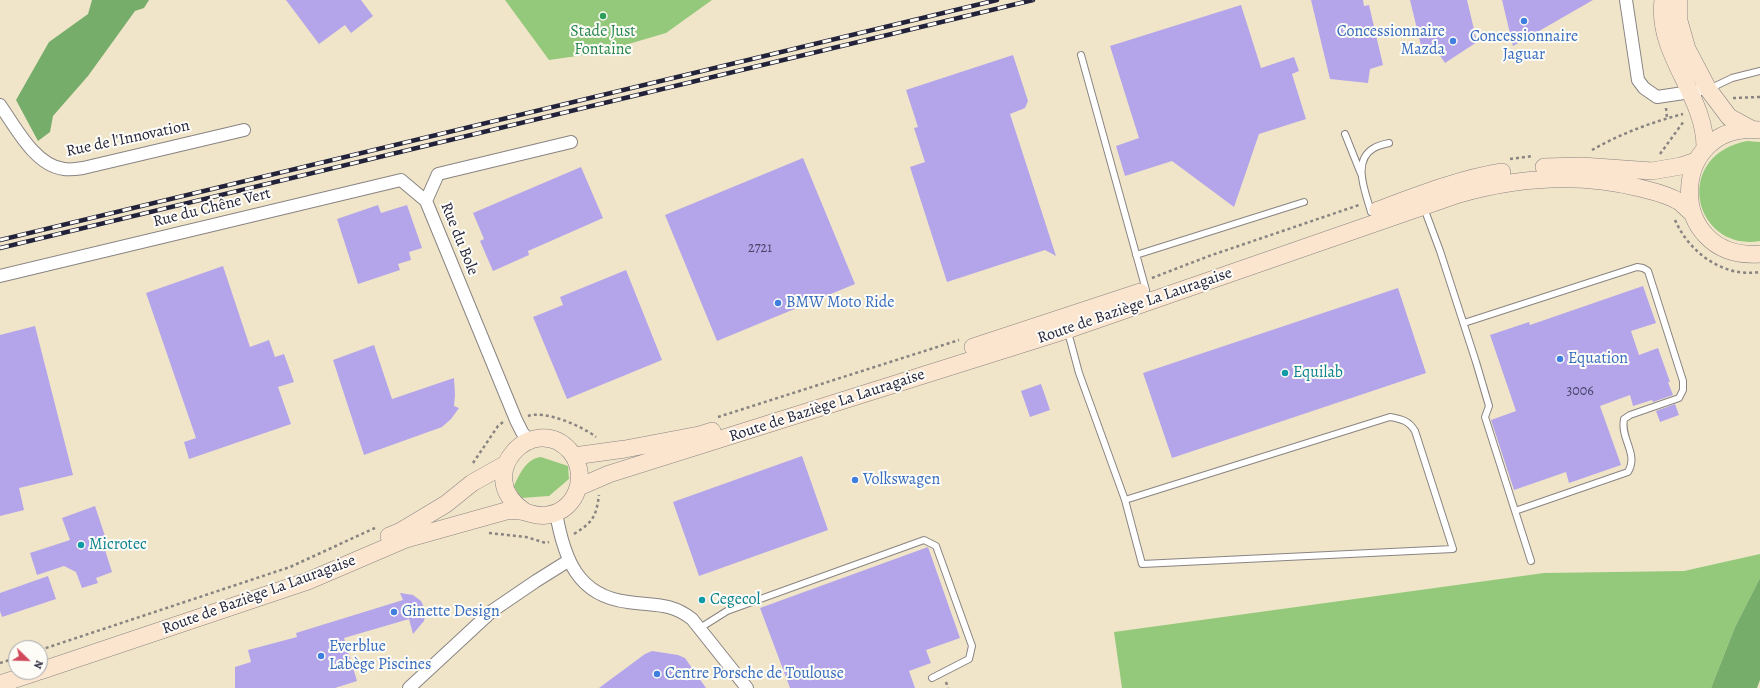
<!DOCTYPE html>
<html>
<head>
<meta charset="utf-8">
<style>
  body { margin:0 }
  #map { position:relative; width:1760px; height:688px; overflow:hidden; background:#f0e5c9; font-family:Alegreya,serif }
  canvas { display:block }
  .north { position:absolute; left:8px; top:640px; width:40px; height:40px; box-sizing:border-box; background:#fdfcf7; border:1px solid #a5a5ac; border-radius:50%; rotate:113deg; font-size:11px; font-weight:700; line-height:16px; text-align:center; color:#22223b }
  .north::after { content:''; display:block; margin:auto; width:14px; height:18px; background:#d1495b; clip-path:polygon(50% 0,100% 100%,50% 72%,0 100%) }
</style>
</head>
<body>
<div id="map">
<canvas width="1760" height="688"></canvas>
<div class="north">N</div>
</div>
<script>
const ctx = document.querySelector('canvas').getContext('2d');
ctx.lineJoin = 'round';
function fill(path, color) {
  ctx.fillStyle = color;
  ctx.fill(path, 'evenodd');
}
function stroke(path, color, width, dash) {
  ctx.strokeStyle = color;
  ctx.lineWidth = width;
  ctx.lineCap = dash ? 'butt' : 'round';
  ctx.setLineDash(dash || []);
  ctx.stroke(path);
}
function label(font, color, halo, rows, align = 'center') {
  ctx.font = font + ' Alegreya,serif';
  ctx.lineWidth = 4;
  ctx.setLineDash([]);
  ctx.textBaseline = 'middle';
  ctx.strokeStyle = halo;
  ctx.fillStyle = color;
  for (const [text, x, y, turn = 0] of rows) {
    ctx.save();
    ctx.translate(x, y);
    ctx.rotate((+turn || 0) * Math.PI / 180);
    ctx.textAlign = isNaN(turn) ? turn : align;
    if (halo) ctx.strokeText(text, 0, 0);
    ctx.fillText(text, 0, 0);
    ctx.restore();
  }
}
fill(new Path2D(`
  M505,0H712L666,33L598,53L549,60Z
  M1747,141L1760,142V241C1694,252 1671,156 1747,141Z
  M541,457L568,466L569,479L549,496L521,498L514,486C520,473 526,459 541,457Z
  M1760,554V578L1735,627L1711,688H1122L1114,632L1544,573L1684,571Z`), '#94c97b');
fill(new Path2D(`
  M92,0H149L144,8L135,11L88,76L53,116L50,132L38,141L16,100L49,42L88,14Z
  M1760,578V680L1757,688H1711L1735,627Z`), '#77ad6b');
fill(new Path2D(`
  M286,0H361L373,16L351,33L345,25L319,44Z
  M1311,0H1363L1364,6L1369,5L1383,65L1370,69L1368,83L1330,79Z
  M1410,0H1467L1477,42L1445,63L1437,51L1423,54Z
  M1502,0H1593L1513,46Z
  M1241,5L1261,68L1294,57L1299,71L1292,74L1306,119L1259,134L1234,207L1172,161L1125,176L1116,146L1139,138L1110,46Z
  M1013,55L1028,101L1025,108L1010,114L1056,256L1045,250L947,282L910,167L925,162L914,128L918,127L906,90Z
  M803,158L855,284L717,341L665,215Z
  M581,167L603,218L528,251L529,255L493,271L480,241L484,239L473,213Z
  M378,205L381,213L407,205L422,248L409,252L411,260L398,264L400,270L358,284L337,219Z
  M223,266L250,347L269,340L275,357L284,354L294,382L278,387L291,424L189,459L184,442L196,438L146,293Z
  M626,270L662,360L567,399L533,317L563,305L560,297Z
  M1643,286L1656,323L1631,331L1639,355L1658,348L1670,382H1668L1673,395L1653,402L1652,400L1633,406L1630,395L1600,406L1621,465L1569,483L1566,472L1514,490L1491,420L1516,411L1490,335L1529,322L1530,325Z
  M1398,288L1426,373L1172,458L1143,373Z
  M35,326L73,475L19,488L24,510L0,516V335Z
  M374,345L392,399L454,378L455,395L454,406L459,408L451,419L442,427L364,455L333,360Z
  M1041,384L1050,410L1030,417L1021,391Z
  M1675,404L1679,415L1660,422L1656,411Z
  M802,456L828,530L699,576L673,502Z
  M95,506L109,548L105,550L112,572L96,578L98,583L82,588L76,572L64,566L37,575L30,553L70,540L62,518Z
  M928,547L960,638L926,650L931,663L909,671L915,688H790L760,608Z
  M48,576L56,599L2,617L0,611V593Z
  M400,593L413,595L421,601L426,611L424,621L413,634L409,619L344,638L357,681L335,688H235V667L251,662L248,650L297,637L296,633L403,600Z
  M652,651L678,655L685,658L706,688H599L645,654Z`), '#b4a5ea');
const lane = new Path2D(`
  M1081,55L1146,290
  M1709,89L1732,78L1760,71
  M1345,134L1361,174
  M1424,208L1440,251L1476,362L1489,406L1485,417L1531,561
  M1371,212C1366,193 1351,161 1374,148C1379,145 1385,144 1389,143
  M1136,255L1304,202
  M1464,323L1637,267L1643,268L1648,271L1683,381V390L1679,398L1630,415L1624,419C1620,439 1639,454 1628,472L1515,511
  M1068,332L1079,373L1125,500L1390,417C1402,419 1409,421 1415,431L1453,549L1142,564L1125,500
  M700,628L727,611L924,540L936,546L972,646L969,659L932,678`);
const street = new Path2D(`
  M1626,0L1638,80L1644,88L1657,97L1697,91
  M0,105C15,126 35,166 64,169C70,170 77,169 83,168L244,130
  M0,276L401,180L426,201
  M529,441L522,432L516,420L426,201L438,174L571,142
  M556,513C564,558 577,596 628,602C654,606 670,602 692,619L747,688
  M409,688L492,611L536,581L568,561`);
const secondary = new Path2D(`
  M1663,0C1656,55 1706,95 1705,149
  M1679,0V21L1687,49L1708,89L1729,117L1751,129
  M1760,130C1668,120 1664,261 1760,254
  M1544,167L1582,166L1652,171L1681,166L1696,161
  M1378,210C1419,195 1459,179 1502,172
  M973,347L1140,292
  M574,456L625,449L699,435L712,431
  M579,487L609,474L1067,330L1459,194C1519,177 1580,173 1640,188C1652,191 1667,194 1678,201C1683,204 1687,209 1692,213
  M389,536L401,531L446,504L472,483L506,464
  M40,671L308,581L406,539L506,511C512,511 519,510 525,512C533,514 539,517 548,515C578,510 589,473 570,451C534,410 471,475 524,511
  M0,684L37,672`);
stroke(lane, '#898482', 8);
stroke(street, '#898482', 14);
stroke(secondary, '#898482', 18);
stroke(new Path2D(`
  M1733,98L1760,97
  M1666,108L1667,118
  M1592,150C1620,134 1652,122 1683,114
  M1660,154L1684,121
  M1510,159L1533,156
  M1675,220C1689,252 1723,278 1760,272
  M1152,278L1209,256L1359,205
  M528,416C545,410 582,426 596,437
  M718,417L959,340
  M473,463L498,426L503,422
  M489,533L526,537L546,543L549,542
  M574,534C593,522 596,517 599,495
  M40,650L290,567L375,528
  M0,663L16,658
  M946,682L948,688`), '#898482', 2.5, [3, 3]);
stroke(lane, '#fff', 6);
stroke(street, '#fff', 12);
stroke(secondary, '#fce5cf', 17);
const rail = new Path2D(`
  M0,240L997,0
  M0,248L1033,0`);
stroke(rail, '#22223b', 4.5);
stroke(rail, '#fdfcf7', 3, [9]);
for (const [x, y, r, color] of [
  [603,16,4,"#2e9e5b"],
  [1524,21,4,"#3f7fe0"],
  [1453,41,4,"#3f7fe0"],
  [778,303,4,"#3f7fe0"],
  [1560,359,4,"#3f7fe0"],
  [1285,373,4,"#0f9aa8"],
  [855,480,4,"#3f7fe0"],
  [81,545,4,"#0f9aa8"],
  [702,600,4,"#0f9aa8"],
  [394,612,4,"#3f7fe0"],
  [321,656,4,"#3f7fe0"],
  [657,674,4,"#3f7fe0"]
]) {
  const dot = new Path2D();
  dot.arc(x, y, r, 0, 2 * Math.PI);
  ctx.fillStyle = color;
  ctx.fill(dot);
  stroke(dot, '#fdfcf7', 1.5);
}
label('14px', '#464367', null, [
  ["2721",760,249],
  ["3006",1580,392]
]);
label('16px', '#27864d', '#fdfcf7', [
  ["Stade Just",603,32],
  ["Fontaine",603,50]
]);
label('16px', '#366cbe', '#fdfcf7', [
  ["Concessionnaire",1445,32,"right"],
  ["Mazda",1445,50,"right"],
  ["Concessionnaire",1524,37,"center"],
  ["Jaguar",1524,55,"center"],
  ["BMW Moto Ride",786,303],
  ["Equation",1568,359],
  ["Volkswagen",863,480],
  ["Ginette Design",402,612],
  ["Everblue",329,647],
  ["Labège Piscines",329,665],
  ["Centre Porsche de Toulouse",665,674]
], 'left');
label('16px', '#22223b', '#fdfcf7', [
  ["Rue de l'Innovation",128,139,-12],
  ["Rue du Chêne Vert",212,208,-14],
  ["Rue du Bole",459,239,68],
  ["Route de Baziège La Lauragaise",1135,306,-19],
  ["Route de Baziège La Lauragaise",827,406,-18],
  ["Route de Baziège La Lauragaise",259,595,-20]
]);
label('16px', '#0d838f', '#fdfcf7', [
  ["Equilab",1293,373],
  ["Microtec",89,545],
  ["Cegecol",710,600]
], 'left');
</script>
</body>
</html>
